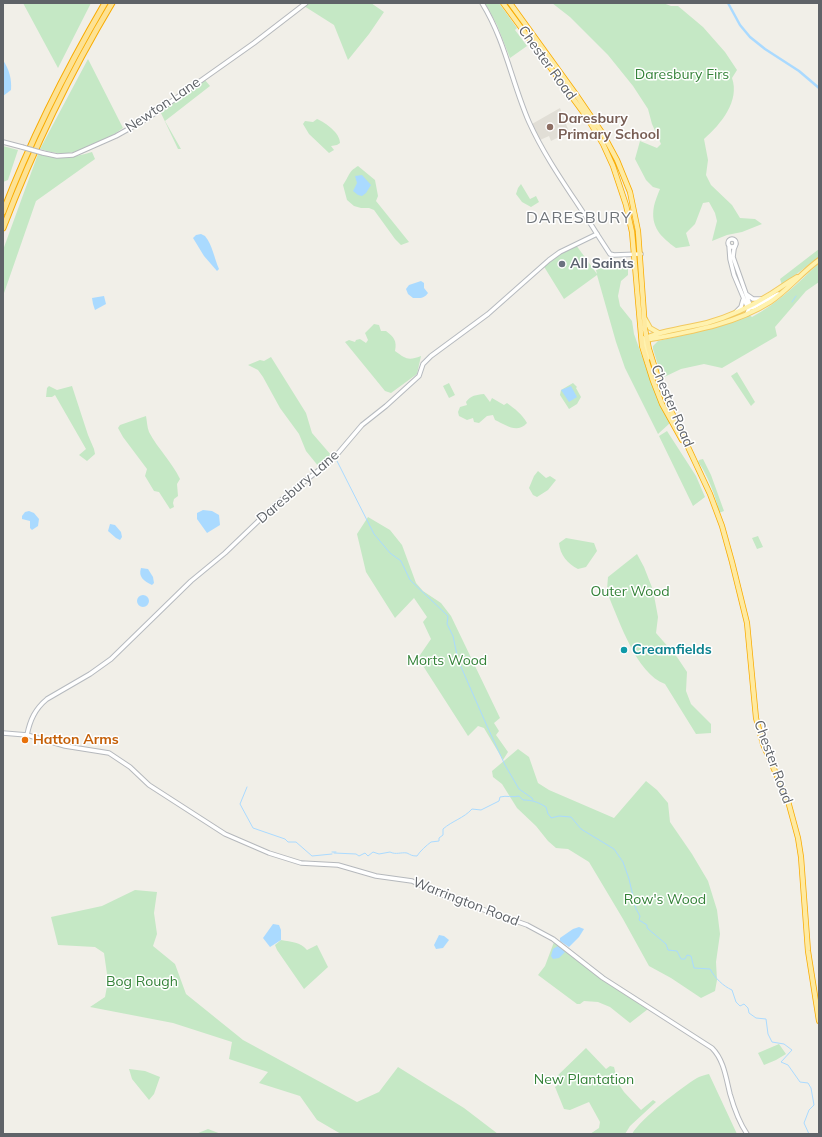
<!DOCTYPE html>
<html>
<head>
<meta charset="utf-8">
<style>
  body { margin:0 }
  #map { position:relative; width:822px; height:1137px; overflow:hidden; background:#f1efe8; font-family:Mulish,sans-serif }
  canvas { display:block }
  .frame { position:absolute; inset:0; border:4px solid #5f6368; pointer-events:none }
</style>
</head>
<body>
<div id="map">
<canvas width="822" height="1137"></canvas>
<div class="frame"></div>
</div>
<script>
const ctx = document.querySelector('canvas').getContext('2d');
ctx.lineJoin = 'round';
function fill(path, color) {
  ctx.fillStyle = color;
  ctx.fill(path, 'evenodd');
}
function stroke(path, color, width, dash) {
  ctx.strokeStyle = color;
  ctx.lineWidth = width;
  ctx.lineCap = dash ? 'butt' : 'round';
  ctx.setLineDash(dash || []);
  ctx.stroke(path);
}
function label(font, color, halo, rows, align = 'center') {
  ctx.font = font + ' Mulish,sans-serif';
  ctx.lineWidth = 3;
  ctx.setLineDash([]);
  ctx.textBaseline = 'middle';
  ctx.strokeStyle = halo;
  ctx.fillStyle = color;
  for (const [text, x, y, turn = 0] of rows) {
    ctx.save();
    ctx.translate(x, y);
    ctx.rotate((+turn || 0) * Math.PI / 180);
    ctx.textAlign = isNaN(turn) ? turn : align;
    if (halo) ctx.strokeText(text, 0, 0);
    ctx.fillText(text, 0, 0);
    ctx.restore();
  }
}
fill(new Path2D(`
  M560,108L569,132L551,141L549,136L540,140L532,124Z`), '#e1ded6');
fill(new Path2D(`
  M23,3H91L58,68Z
  M308,3H371L384,12L369,34L348,60L334,25L304,6Z
  M485,3H499L517,28L515,30L527,46L510,58L497,25Z
  M552,3H663L671,6H678L703,27L725,52L737,70L732,78C740,101 721,124 704,139L708,160L706,175L711,185L732,205L740,218L755,219L762,224L742,232L727,235L712,241L717,221L715,213L709,202L703,203L695,224L686,233L690,246L676,248C661,237 650,227 654,206C655,201 658,194 660,189L653,187L646,180L635,159L640,141L657,148L661,144L652,124L648,109L633,86L608,55L570,17Z
  M88,59L123,128L110,137L94,144H92C72,155 63,156 40,149Z
  M205,80L210,86L165,121L181,149H178L160,111Z
  M317,119C326,123 340,133 340,143L337,145L331,146L334,150L329,153L309,134L303,124L305,121L313,122Z
  M3,146L18,150L8,180L3,182Z
  M92,152L95,159L36,201L3,296V250L38,154C59,158 72,158 92,152Z
  M358,166L375,180L378,196L376,201L409,242L401,245L395,239L374,210L369,208H361L354,206L347,200L343,185C350,175 348,172 358,166Z
  M521,184L530,199L536,196L539,202L531,207L522,202L516,194L518,188Z
  M576,245L597,274L596,270L603,267L609,260H614L619,264H625L628,267V275L621,281L618,296L620,306L632,321L634,334L655,392L670,423L658,434L625,368L616,342L597,275L564,299L543,265Z
  M819,249V257L782,285L780,279Z
  M819,263V282L806,291L775,327L777,336L722,368L704,364L681,369L662,378L653,349V346L658,341L706,330L749,315L752,317C778,303 798,283 819,263Z
  M374,324L379,325L381,331H386C394,337 397,341 395,351C406,359 408,361 421,356L417,374L391,393L385,391L345,342L349,340L355,342L356,340L360,339L366,343L368,340L365,333Z
  M271,357L306,413L312,433L331,455L319,467L306,451L299,434L280,408L263,377L258,370L248,365L260,360L264,361Z
  M737,372L755,402L751,406L731,376Z
  M449,383L455,395L449,398L443,386Z
  M573,383L577,387L576,388L581,397L577,404L569,409L560,395L561,390Z
  M49,386L57,390L72,386L88,435L94,449L95,454L87,461L79,455L86,449L55,395L52,397H46L47,388Z
  M484,394L490,402L492,398L504,405L507,403C515,409 522,414 527,423C517,434 506,425 495,420L493,415L487,416L479,423L474,422L473,418L467,420L459,416L458,412L460,407L467,405L466,402C471,395 476,395 484,394Z
  M146,416C147,421 147,427 149,432C158,449 172,462 180,479L177,484L178,496L174,499L173,503L174,507L170,509L159,492L154,491L145,476L147,469L123,437L118,428L120,425Z
  M667,431L696,476L705,497L693,506L659,436Z
  M703,459L711,475L724,511L719,513C717,499 707,473 698,462L699,460Z
  M538,471L546,478L550,476L556,480L548,490L537,497L533,495L529,488L534,476Z
  M368,517L390,530L402,545L416,583L423,591L441,603L451,616L500,718L494,723L499,731L496,735L508,752L503,760L484,728L478,726L468,736L418,658L431,639L423,622L427,617L414,598L395,618L366,572L357,534Z
  M758,536L763,547L757,549L752,538Z
  M566,538L594,543L597,551L586,567L578,569C568,564 560,555 559,543Z
  M637,554L644,567L653,590L658,617L656,633L677,657L687,672L686,691L691,704L711,724V733L696,734L665,684C636,673 620,622 608,595L607,589L608,577Z
  M518,749L529,757L538,783L549,790L614,818L646,781L657,790L668,803L670,822L692,854L708,881L717,910L720,934L716,962L717,980L715,991L701,998L671,978L649,966L623,919L589,862L568,849L556,848L548,841L536,826L517,808L502,784L493,777L492,771Z
  M135,890L157,892L154,913L157,934L153,946L175,964L186,994L243,1040L357,1102L379,1092L398,1067L464,1108L498,1134H341L317,1120L300,1096L259,1083L268,1072L229,1059L232,1042L173,1023L90,1007L105,997L108,981L104,953L95,947L58,945L51,917L102,906Z
  M281,940C292,942 300,942 307,950L317,945L328,967L304,989L277,950L275,945Z
  M554,942L600,978L648,1009L630,1023L610,1007L598,1002L584,1001L580,1004H577L538,975L545,966Z
  M779,1044L786,1054L776,1060L764,1065L758,1053Z
  M586,1048L606,1069L610,1066L614,1067L618,1083L624,1092L641,1110L653,1100L656,1102L630,1126L625,1134H590L599,1128L600,1122L589,1102L570,1110L564,1109L555,1087L559,1084L554,1079Z
  M129,1069L145,1071L160,1077L154,1094L149,1100L132,1079Z
  M709,1074L737,1134H632C641,1118 681,1088 697,1078C700,1076 705,1075 709,1074Z
  M208,1129L221,1134H196Z`), '#c5e8c5');
fill(new Path2D(`
  M3,60C9,69 12,79 11,90L3,96Z
  M362,175L371,185L366,193L362,196L358,195L353,191L357,183L355,176Z
  M201,234L205,236C213,246 214,258 219,269L217,271L204,256L193,238L196,235Z
  M421,281L424,283V288L428,293C424,299 419,298 413,298L408,294L406,289L409,285Z
  M104,296L106,304L95,310L93,304L92,298Z
  M571,386L577,397L569,402L561,390Z
  M203,510L212,511L219,515L220,525L207,533L197,519V513Z
  M29,511L34,513L39,519L38,526L32,530L30,528V521L22,519V516L25,512Z
  M110,524L115,525L121,532L122,537L120,540L116,538L108,531Z
  M141,568L148,569L153,577L154,583L152,585C144,581 138,577 141,568Z
  M137 601a6 6 0 1 1 12 0a6 6 0 1 1-12 0Z
  M273,924L279,925L281,930V940L270,947L263,938Z
  M579,927L584,929L579,937L569,947L560,941V938L573,929Z
  M439,935L444,936L449,940L443,948L436,949L434,945Z
  M558,946L565,952L559,958L553,959L551,956L553,949Z`), '#aadaff');
stroke(new Path2D(`
  M792,302L796,296
  M337,461L374,534L390,553L401,561L410,580L448,616L447,624L453,636L458,660L487,726L505,765L519,789L532,798L533,800
  M247,787L240,804L253,828L285,839L288,842H296L312,856L332,854
  M332,852H336
  M334,853L356,854L359,856L365,853L368,856L373,852L379,854L390,852C396,855 401,852 407,853C411,855 412,856 417,856C420,851 427,845 431,842L439,841V838L443,835V829C452,821 464,818 472,809L481,810L499,801L500,797C507,795 512,798 519,796L523,800C532,800 538,802 546,807L548,814L550,816L551,818L559,816L571,817L581,829L614,849L623,862L629,879L636,909L640,916L639,920L647,925V928L666,944L668,950L677,951L681,959H685L687,955L691,956L694,968L710,969C715,978 723,986 732,990L736,1002L740,1006L744,1004L748,1008L749,1013L756,1018L766,1019L768,1034L772,1042L784,1044L792,1050L781,1062L788,1065L800,1082L808,1083L811,1088L814,1105L809,1110L804,1123L809,1134`), '#aadaff', 1);
stroke(new Path2D(`
  M728,3L740,25L750,37L765,49L799,71L819,88`), '#aadaff', 2.5);
const tertiary = new Path2D(`
  M482,3C505,40 512,83 529,122C547,162 574,197 597,234
  M3,142L22,147
  M43,153L57,156L73,155L116,136L148,118L254,43L306,3
  M728 243a4 4 0 1 1 8 0a4 4 0 1 1-8 0Z
  M736,244L734,249L733,257L750,305L747,314
  M729,245L730,259L734,275L747,306L750,308L754,307L778,294
  M746,294L753,299H761
  M736,312L741,307L743,300
  M27,735L65,746L109,753L130,767L149,785L225,834L269,853L301,863L338,865L376,876L412,881L439,894L527,925L553,939L603,978L712,1048C724,1060 726,1078 730,1094C734,1108 739,1122 747,1134`);
const secondary = new Path2D(`
  M3,733L27,735C30,720 35,709 47,699L90,674L111,659L191,581L225,553L275,505L334,458L362,425L386,406L419,376L423,364L431,356L488,314L549,260L560,252L597,234L610,254L614,255L641,254`);
const primary = new Path2D(`
  M645,319L650,328L659,333
  M643,338L648,358
  M644,339L647,340C688,332 734,325 770,302C788,290 801,273 819,260
  M645,339C650,333 696,326 707,323C728,317 750,307 769,295C779,289 788,282 797,277`);
const trunk = new Path2D(`
  M503,3L588,119L603,144L613,166L626,205L632,232L642,346L653,381L662,404L682,440
  M510,3L575,93L603,134L617,160L630,192L638,231L645,329L649,349L658,378L666,400L710,494L722,526L732,562L747,623L756,718L763,744L788,801L798,838L801,857L808,951L819,1021`);
const motorway = new Path2D(`
  M3,212C31,139 66,70 105,3
  M3,228C33,150 69,75 112,3`);
stroke(tertiary, '#b5b8bc', 5.5);
stroke(secondary, '#b6babf', 5.5);
stroke(primary, '#f2c960', 6);
stroke(trunk, '#f9ab00', 6);
stroke(motorway, '#f9ab00', 7);
stroke(tertiary, '#fff', 3.5);
stroke(secondary, '#fff', 3.5);
stroke(primary, '#fff2af', 4);
stroke(trunk, '#feeaa1', 4.5);
stroke(motorway, '#fde293', 5);
const tertiaryBridge = new Path2D(`
  M22,147L43,153`);
stroke(tertiaryBridge, '#b5b8bc', 5.5, []);
stroke(tertiaryBridge, '#fff', 3.5);
for (const [x, y, r, color] of [
  [550,127,4,"#8d6e63"],
  [562,264,4,"#6b7280"],
  [624,650,4,"#0f9aa8"],
  [25,740,4,"#e8710a"]
]) {
  const dot = new Path2D();
  dot.arc(x, y, r, 0, 2 * Math.PI);
  ctx.fillStyle = color;
  ctx.fill(dot);
  stroke(dot, '#fff', 1.5);
}
label('14px', '#5f6368', '#fff', [
  ["Chester Road",547,63,54],
  ["Newton Lane",163,105,-34],
  ["Chester Road",672,406,67],
  ["Daresbury Lane",298,487,-41],
  ["Chester Road",773,762,70],
  ["Warrington Road",466,902,21]
]);
label('14px', '#348238', '#fff', [
  ["Daresbury Firs",682,75],
  ["Outer Wood",630,592],
  ["Morts Wood",447,661],
  ["Row's Wood",665,900],
  ["Bog Rough",142,982],
  ["New Plantation",584,1080]
]);
label('bold 14px', '#785e54', '#fff', [
  ["Daresbury",558,119],
  ["Primary School",558,135]
], 'left');
label('bold 14px', '#5b616d', '#fff', [
  ["All Saints",570,264]
], 'left');
label('bold 14px', '#0d838f', '#fff', [
  ["Creamfields",632,650]
], 'left');
label('bold 14px', '#c56008', '#fff', [
  ["Hatton Arms",33,740]
], 'left');
ctx.letterSpacing = '1px';
label('16px', '#70757a', '#fff', [
  ["DARESBURY",579,218]
]);
ctx.letterSpacing = '0px';
</script>
</body>
</html>
